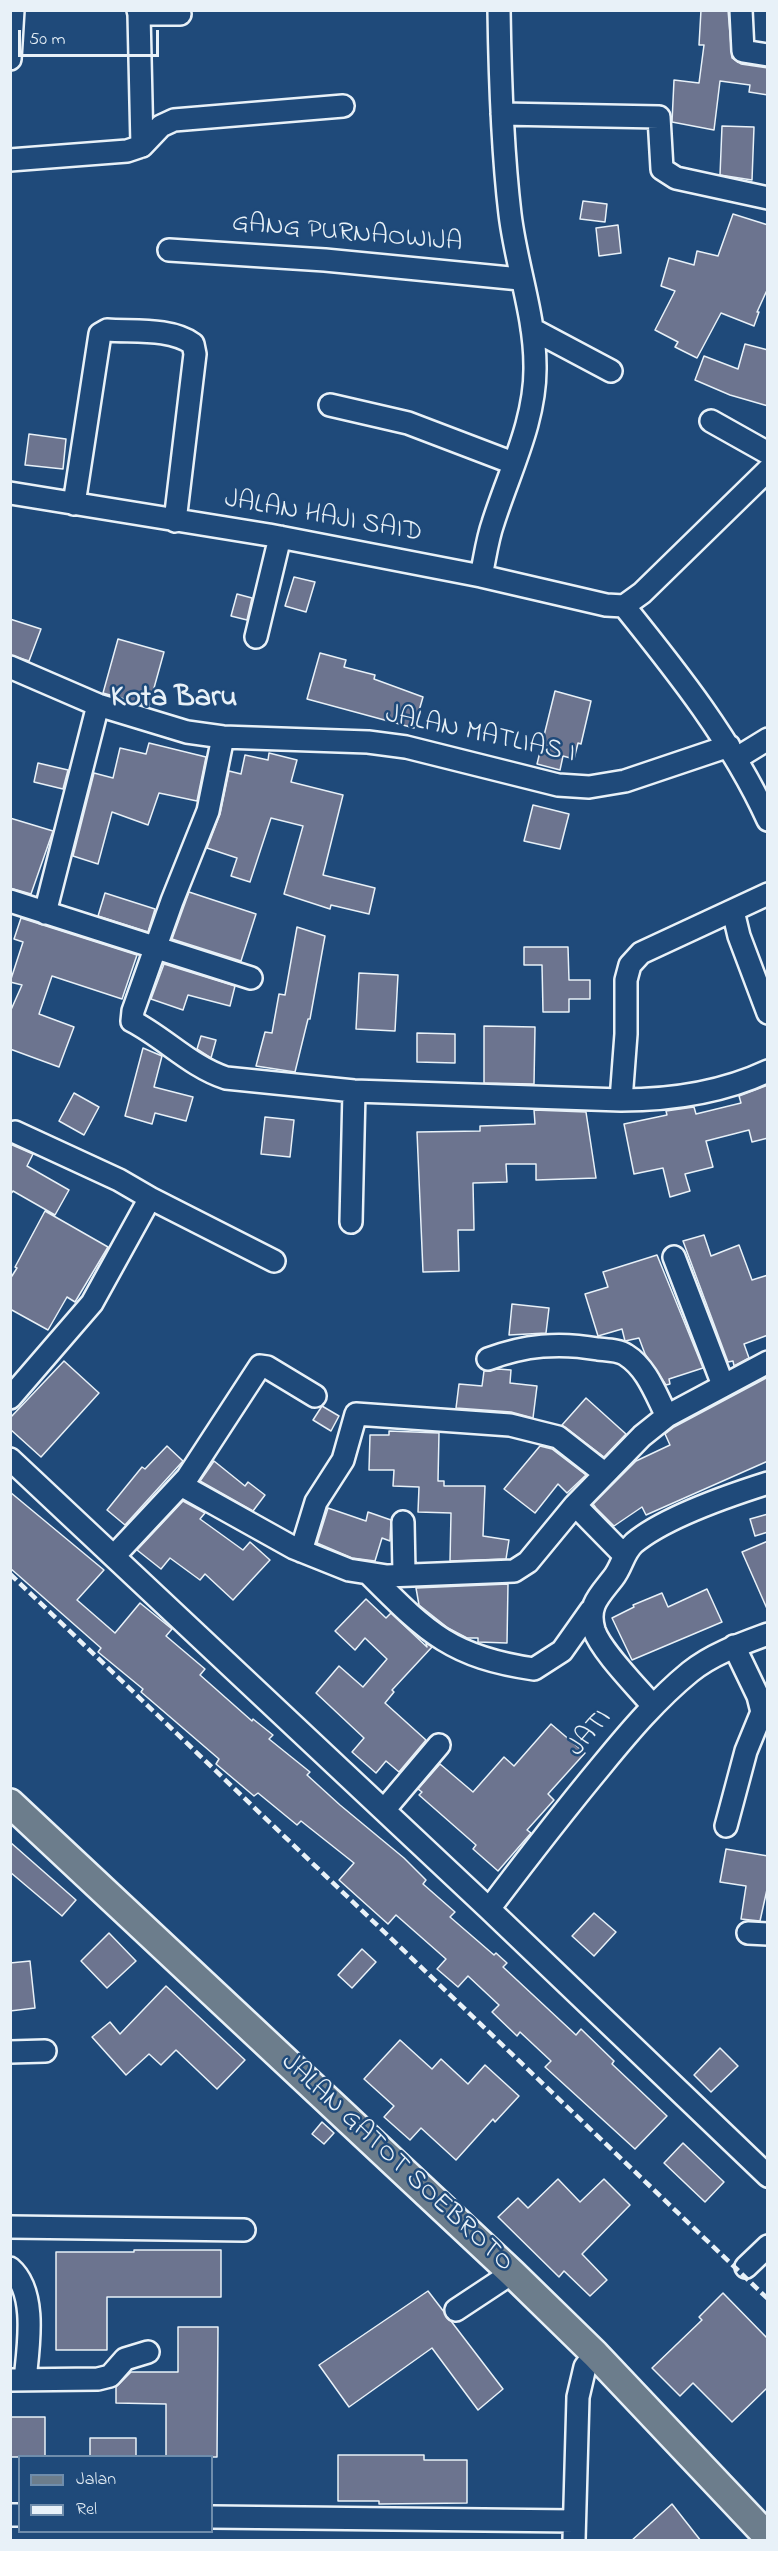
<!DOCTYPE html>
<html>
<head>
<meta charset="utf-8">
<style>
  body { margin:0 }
  #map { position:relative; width:778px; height:2551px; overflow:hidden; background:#1f4a7a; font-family:"Indie Flower",sans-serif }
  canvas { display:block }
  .frame { position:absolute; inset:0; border:12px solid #e8f1f8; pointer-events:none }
  .legend { position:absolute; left:18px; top:2455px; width:195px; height:78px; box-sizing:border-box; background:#1f4a7a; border:2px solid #6f8dac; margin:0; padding:8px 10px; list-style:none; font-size:18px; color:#e8f1f8 }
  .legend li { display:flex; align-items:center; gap:12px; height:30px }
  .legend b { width:30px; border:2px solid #6f8dac }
  .scale { position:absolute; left:18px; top:30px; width:141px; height:27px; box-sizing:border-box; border:3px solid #e8f1f8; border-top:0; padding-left:8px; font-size:18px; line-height:21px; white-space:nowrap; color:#e8f1f8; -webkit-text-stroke:4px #1f4a7a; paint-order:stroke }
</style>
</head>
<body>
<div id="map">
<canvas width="778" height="2551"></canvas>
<div class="frame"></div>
<ul class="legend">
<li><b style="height:8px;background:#6c7d8c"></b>Jalan</li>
<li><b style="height:8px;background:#e8f1f8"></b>Rel</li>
</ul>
<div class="scale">50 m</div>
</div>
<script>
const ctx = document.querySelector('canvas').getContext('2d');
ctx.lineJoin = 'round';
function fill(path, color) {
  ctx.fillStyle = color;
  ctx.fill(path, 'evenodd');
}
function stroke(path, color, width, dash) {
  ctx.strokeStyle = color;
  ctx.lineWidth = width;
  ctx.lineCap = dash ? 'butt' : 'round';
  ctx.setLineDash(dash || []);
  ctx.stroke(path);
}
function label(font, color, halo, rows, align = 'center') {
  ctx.font = font + ' "Indie Flower",sans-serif';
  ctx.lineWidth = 5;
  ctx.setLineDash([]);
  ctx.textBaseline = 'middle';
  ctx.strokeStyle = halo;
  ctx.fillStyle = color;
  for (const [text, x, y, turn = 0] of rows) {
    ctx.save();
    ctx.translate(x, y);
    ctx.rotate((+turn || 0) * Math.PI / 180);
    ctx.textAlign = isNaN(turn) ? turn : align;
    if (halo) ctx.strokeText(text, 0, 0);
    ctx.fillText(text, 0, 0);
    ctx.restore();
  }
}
const building = new Path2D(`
  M701,10H728L732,58L741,64L768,68V95L749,92L750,85L720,81L714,130L672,122L674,80L699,83L704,45H699Z
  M722,126L754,127L752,180L720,175Z
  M583,201L607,204L605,222L580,219Z
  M733,214L768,225V288L757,312H759L754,326L721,313L697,358L675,347L678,342L655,330L675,291L661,286L669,258L694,265L697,251L718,256Z
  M618,225L621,253L599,256L596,228Z
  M745,344L768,350V406L730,395L695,380L704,356L738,369Z
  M29,434L66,439L63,469L25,465Z
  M294,577L315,582L306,612L285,606Z
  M237,594L252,598L247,620L231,616Z
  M10,619L41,629L29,661L10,655Z
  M118,639L164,652L149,706L103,693Z
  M320,653L346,660L344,667L375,675L374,679L423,697L414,728L307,699Z
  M555,691L591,701L581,744L578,743L574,759L563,756L560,770L537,764Z
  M149,743L206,757L197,801L159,793L148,825L112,812L98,864L73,856L94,773L113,778L120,748L146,754Z
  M269,753L297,760L291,782L343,795L323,875L375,888L369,914L331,905L330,909L284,894L303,826L271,818L250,882L231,876L237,858L207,848L220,814L229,771L241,774L245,755L268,760Z
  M38,763L68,770L63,789L34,782Z
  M533,805L569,814L560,849L524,841Z
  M10,818L53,831L31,894L10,888Z
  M189,892L256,914L241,961L172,939Z
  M105,893L155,909L148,932L98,916Z
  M21,918L137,955L122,999L52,976L39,1014L74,1027L59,1067L10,1049V1012L22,985L10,982L23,942L14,939Z
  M297,927L325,936L310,1019H308L295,1072L256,1066L265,1032L272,1033L279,994L285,995Z
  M524,947H568L569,980H590V999H569V1012H543L542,965H524Z
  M164,964L235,986L230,1006L188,995L183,1010L151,999Z
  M359,973L398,975L395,1031L356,1029Z
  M484,1026L535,1027L534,1084L484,1083Z
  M417,1033L455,1034V1063L417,1062Z
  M201,1036L216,1040L211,1058L197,1049Z
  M143,1048L162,1056L154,1087L193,1097L186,1121L155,1113L152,1124L125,1116Z
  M768,1085V1138L752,1142L749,1130L706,1141L713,1167L685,1174L690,1191L670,1197L663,1168L634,1174L624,1124L667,1115L666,1111L694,1107L696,1114L741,1103L739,1096Z
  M74,1093L99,1107L84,1135L59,1121Z
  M534,1110L586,1112L596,1178L536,1180V1164H506L507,1182L473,1183L474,1230H458L459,1271L423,1272L417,1132L480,1131V1126L535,1124Z
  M265,1117L294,1120L290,1157L261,1154Z
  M10,1144L33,1154L27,1166L69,1190L55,1215L13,1191L10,1195Z
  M45,1211L108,1247L75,1302L67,1297L48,1330L10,1309V1279L17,1268L15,1267Z
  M704,1235L711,1256L739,1245L752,1280L768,1275V1335L744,1344L749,1358L734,1366L733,1361L728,1362L683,1241Z
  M657,1255L703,1368L669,1379L670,1384L666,1385L645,1354L639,1338L625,1341L622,1329L598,1336L585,1294L608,1287L603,1272Z
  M512,1304L549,1308L546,1333L509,1335Z
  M64,1361L99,1393L41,1457L10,1429V1418Z
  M498,1369L511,1370L510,1383L537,1386L533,1418L511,1412L456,1408L459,1384L482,1386L484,1371Z
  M768,1377V1461L646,1515L642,1507L614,1526L596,1508L593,1504L636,1461L670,1445L665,1434L674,1427Z
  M586,1398L626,1434L604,1457L562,1425Z
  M322,1406L339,1416L331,1431L313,1420Z
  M389,1431L439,1433L438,1481H444V1486H485L483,1536L509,1540L506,1559L450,1561L451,1513L418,1512L419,1487L393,1486L394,1470H369L370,1435H389Z
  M167,1446L183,1461L125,1525L107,1510L142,1467L145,1469Z
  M540,1446L552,1449L586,1475L567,1493L558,1484L535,1513L504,1489Z
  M214,1461L245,1486L248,1482L265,1495L253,1511L200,1481Z
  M10,1492L104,1570L77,1600L115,1633L140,1603L172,1629L166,1636L205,1669L200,1675L252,1721L253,1719L273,1735L269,1739L310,1772L307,1775L340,1805L404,1858L426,1880L423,1884L455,1912L450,1917L494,1955L496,1953L507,1963L503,1967L576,2035L581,2029L614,2061L612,2064L667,2116L635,2149L545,2067L551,2061L520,2032L517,2036L492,2012L499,2005L468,1976L458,1987L437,1969L446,1959L396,1915L388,1924L339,1880L354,1863L301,1821L297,1825L258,1793L254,1796L216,1764L219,1759L141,1692L143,1689L98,1652L101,1648L10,1568Z
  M183,1501L205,1513L200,1519L243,1550L250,1542L270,1560L233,1600L205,1574L200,1580L170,1558L161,1569L137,1550Z
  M328,1508L366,1521L368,1512L391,1520L390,1541L382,1538L375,1561L352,1558L317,1543Z
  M768,1514V1532L755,1536L750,1519Z
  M768,1541V1611L742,1552Z
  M508,1584L507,1643L478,1642V1638H467L448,1628L419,1605L416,1588Z
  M707,1589L722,1622L632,1660L612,1618L634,1607L633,1605L662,1593L668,1607Z
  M366,1599L386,1618L391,1613L427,1647L426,1643L432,1647L392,1690L394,1692L385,1703L426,1740L399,1772L386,1761L376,1773L352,1752L364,1738L316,1693L339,1666L363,1687L387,1659L365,1638L355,1650L335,1631Z
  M551,1724L585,1753L548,1794L554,1800L527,1830L531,1833L498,1871L473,1849L476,1845L419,1795L422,1792L418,1789L440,1764L473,1792L504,1757L514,1766Z
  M10,1842L76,1900L62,1916L10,1872Z
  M726,1849L768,1856V1885L760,1921L741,1919L746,1886L720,1882Z
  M594,1913L616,1932L594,1956L572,1936Z
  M109,1933L136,1961L107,1988L81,1961Z
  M362,1949L376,1962L352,1988L338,1975Z
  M30,1961L35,2008L10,2011V1963Z
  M166,1986L245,2060L217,2089L176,2050L161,2065L149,2054L126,2075L92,2037L110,2022L120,2034Z
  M400,2040L432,2069L441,2059L468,2084L485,2065L519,2096L495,2122L493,2119L456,2160L421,2128L410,2140L384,2117L394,2106L364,2079Z
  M720,2048L738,2066L711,2092L694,2075Z
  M322,2122L334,2133L324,2144L312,2134Z
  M683,2143L724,2182L705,2202L664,2163Z
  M558,2179L580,2202L604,2179L630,2205L582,2254L607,2280L590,2296L564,2271L559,2277L498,2217L518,2198L528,2208Z
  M134,2250H221V2297H107V2350H56V2252H134Z
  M428,2291L503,2389L478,2410L432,2348L349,2407L319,2365Z
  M723,2293L768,2339V2387L732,2422L693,2383L680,2396L652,2368L702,2320L699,2317Z
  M178,2327H218L217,2457H166V2404L116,2403V2387L131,2372H178Z
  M10,2417H45V2457H10Z
  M90,2438H136V2457H90Z
  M338,2455H424V2460H467V2503L379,2504V2501H338Z
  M672,2504L701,2541H631Z`);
fill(building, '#6c748f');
stroke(building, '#e8f1f8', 1.5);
const minor = new Path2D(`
  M138,10L139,14H180
  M741,10L743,51L768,55
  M139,14L142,146
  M10,59L13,10
  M502,114L659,117L662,169L676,178L768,198
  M10,160L127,151L142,146L161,126L174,120L343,106
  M169,250L325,260L520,279
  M532,329L611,371
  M330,405L408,423L513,463
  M711,421L768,453
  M10,493L269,535L481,576L606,605L624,606L642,593L768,470
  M74,504L100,334L107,330C134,332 171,328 193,344L195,354L175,521
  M481,576C485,558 487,540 493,523C509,472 536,421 535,366C535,315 516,265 510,214C502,147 500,78 499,10
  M624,606C678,673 732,741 768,820
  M256,637L280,537
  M10,667L98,705L187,732L223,737L368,742L406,747L558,785L589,787L625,781L729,746
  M223,737L208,811L172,901L133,1011L132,1021C165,1038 190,1066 226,1078L354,1091L621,1100C672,1100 721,1093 768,1071
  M737,758L768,739
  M10,901L251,978
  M733,911L739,936L768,1013
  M45,913L98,705
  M621,1100L626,1034V980L630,965L641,953L768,894
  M150,1198L274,1261
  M351,1222L354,1091
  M674,1257L723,1385
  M488,1359C525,1345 559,1342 598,1349C606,1350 619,1350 626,1355C647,1368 656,1395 667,1416
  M10,1398L92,1303L150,1198L119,1180L15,1132
  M10,1459L489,1909L768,2176
  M181,1485L294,1548L349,1570L387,1576L514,1571L528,1562L575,1505L642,1436L667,1416L768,1362
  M575,1505L624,1555
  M403,1522L404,1573
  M301,1551L316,1502L343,1460L356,1414L510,1425L558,1437L604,1473
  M114,1556L187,1478L260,1366L267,1367L315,1396
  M369,1574C426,1631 450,1657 534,1669L562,1651L591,1610
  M653,1706C638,1688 601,1651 594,1630C587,1606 599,1596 613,1578C622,1567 623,1553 634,1543C664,1518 730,1495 768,1483
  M384,1810L439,1745
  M726,1826L746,1751L762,1712L758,1696L734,1646
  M489,1909C526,1860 563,1812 602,1765C629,1732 657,1699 690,1672C712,1654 741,1644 768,1634
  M748,1933L768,1934
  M10,2052L45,2051
  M10,2227L244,2230
  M746,2267L768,2246
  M10,2268C38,2292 28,2348 25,2380
  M456,2310L512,2273
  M10,2380L98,2379L110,2376L125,2359L148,2352
  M10,2515H20
  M212,2517L574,2521
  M574,2540L578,2397L585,2367L595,2354`);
const major = new Path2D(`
  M10,1803L512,2273L595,2354L768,2537`);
stroke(minor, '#e8f1f8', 26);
stroke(major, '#e8f1f8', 32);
stroke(minor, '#1f4a7a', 21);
stroke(major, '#6c7d8c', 27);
stroke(new Path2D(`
  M10,1574L768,2299`), '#e8f1f8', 4.5, [9, 4.5]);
label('27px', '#e8f1f8', '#1f4a7a', [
  ["GANG PURNAOWIJA",347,235,5],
  ["JALAN HAJI SAID",323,518,10],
  ["JALAN MATLIAS I",480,736,12],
  ["JATI",591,1734,-50],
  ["JALAN GATOT SOEBROTO",396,2164,43]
]);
label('bold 30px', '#e8f1f8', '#1f4a7a', [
  ["Kota Baru",174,700]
]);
</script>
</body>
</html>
